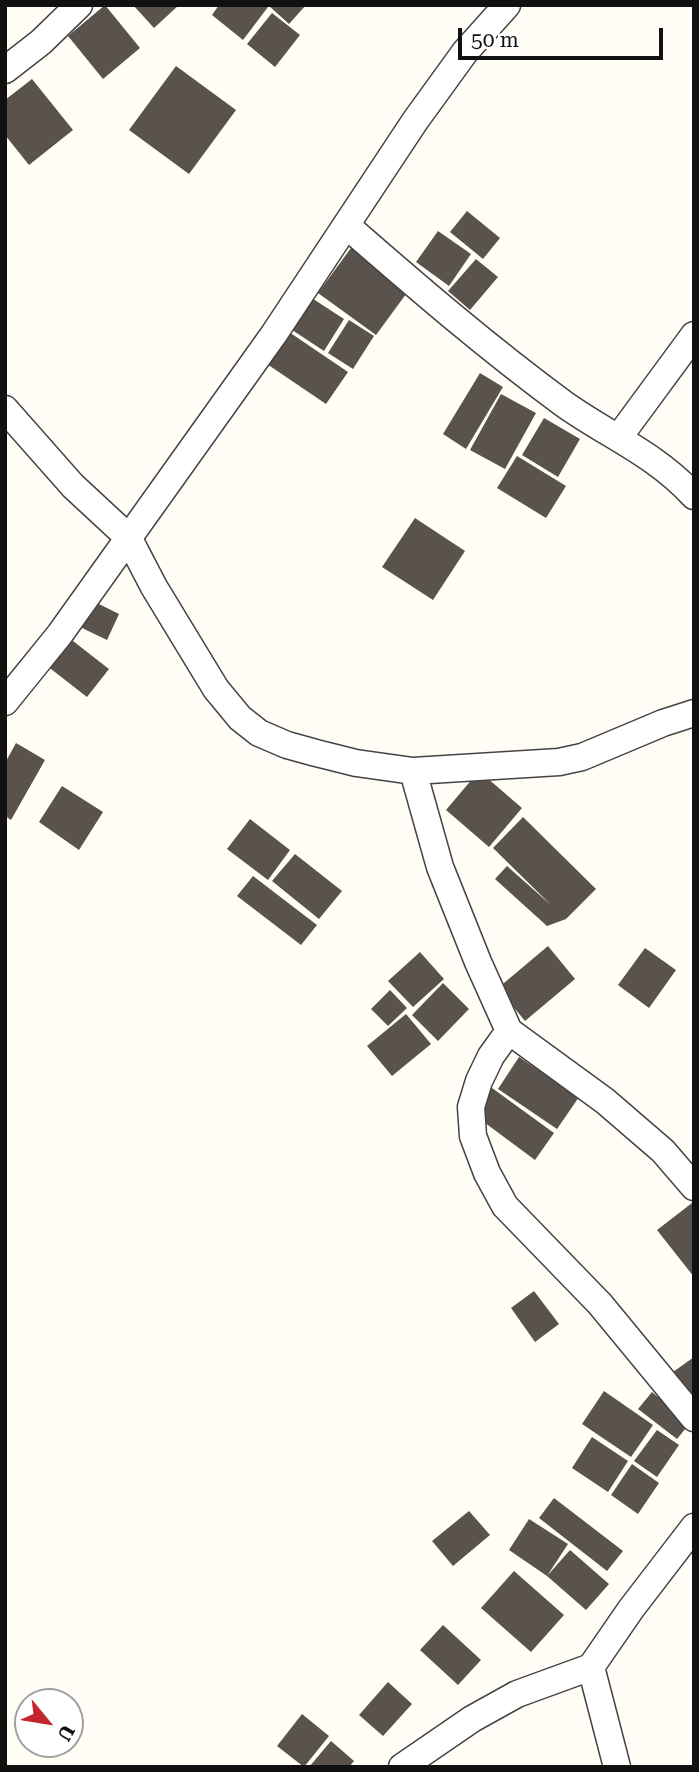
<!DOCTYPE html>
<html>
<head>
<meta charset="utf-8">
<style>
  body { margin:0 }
  #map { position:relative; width:699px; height:1772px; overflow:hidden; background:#fffdf5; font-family:"Roboto Serif",serif }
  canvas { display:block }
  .frame { position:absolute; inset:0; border:7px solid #111; pointer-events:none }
  .north { position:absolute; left:14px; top:1688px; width:70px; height:70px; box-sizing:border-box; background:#fff; border:2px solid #a0a0a0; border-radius:50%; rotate:120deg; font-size:19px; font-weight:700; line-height:28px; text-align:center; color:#111 }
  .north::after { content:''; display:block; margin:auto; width:24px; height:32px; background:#c4262e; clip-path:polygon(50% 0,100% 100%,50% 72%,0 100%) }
  .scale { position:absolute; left:458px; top:28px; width:205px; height:32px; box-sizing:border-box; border:4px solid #111; border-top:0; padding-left:9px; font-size:21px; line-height:24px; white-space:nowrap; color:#111; -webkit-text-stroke:5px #fff; paint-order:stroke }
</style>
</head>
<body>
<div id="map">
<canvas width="699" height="1772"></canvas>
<div class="frame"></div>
<div class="north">U</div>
<div class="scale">50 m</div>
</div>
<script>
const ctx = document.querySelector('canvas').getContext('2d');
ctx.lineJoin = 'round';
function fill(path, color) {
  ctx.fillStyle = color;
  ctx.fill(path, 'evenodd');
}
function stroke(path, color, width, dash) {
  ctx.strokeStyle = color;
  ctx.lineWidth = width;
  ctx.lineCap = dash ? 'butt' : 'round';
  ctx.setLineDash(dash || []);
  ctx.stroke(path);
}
fill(new Path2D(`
  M105,5L140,48L103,79L68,36Z
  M133,5H179L154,28Z
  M219,5H265L268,7L243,40L212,15Z
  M268,5H306L289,24Z
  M272,13L300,35L275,67L247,44Z
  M176,66L236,110L189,174L129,130Z
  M32,79L73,130L29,165L5,135V100Z
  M467,211L500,238L483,259L450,232Z
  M438,231L471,254L449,286L416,262Z
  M351,248L409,290L376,335L318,293Z
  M476,259L498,277L470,310L448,291Z
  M304,293L344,319L324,351L283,324Z
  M349,320L374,336L353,369L328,353Z
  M286,330L348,372L326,404L264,362Z
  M480,373L503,387L466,449L443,434Z
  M501,394L536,413L505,469L470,450Z
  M544,418L580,439L558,477L522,455Z
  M517,456L566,486L546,518L497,488Z
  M415,518L465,551L433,600L382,567Z
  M93,601L119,614L107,640L80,627Z
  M64,634L109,669L87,697L42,662Z
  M16,743L45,760L11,820L5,816V763Z
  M479,771L522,808L489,847L446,810Z
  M62,786L103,812L79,850L39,822Z
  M523,817L596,889L566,919L547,926L495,879L507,866L551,905L493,848Z
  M250,819L290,850L268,880L227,849Z
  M295,854L342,891L319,919L272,881Z
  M253,876L317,925L301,945L237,896Z
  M548,946L575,979L525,1021L498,988Z
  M645,948L676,970L649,1008L618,985Z
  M420,952L444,979L413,1007L388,981Z
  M443,983L469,1009L438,1041L412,1015Z
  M390,990L407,1008L388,1026L371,1009Z
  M406,1014L431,1044L392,1076L367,1046Z
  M519,1057L579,1097L557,1129L498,1089Z
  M492,1088L554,1133L535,1160L473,1114Z
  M692,1203L694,1205V1277L657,1230Z
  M534,1291L559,1324L535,1342L511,1308Z
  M694,1357V1402L673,1372Z
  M604,1391L653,1425L631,1457L582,1424Z
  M652,1392L690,1423L677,1439L638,1409Z
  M657,1430L679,1445L657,1477L634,1461Z
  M592,1437L628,1461L608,1492L572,1468Z
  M632,1464L659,1483L638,1514L611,1495Z
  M554,1498L623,1551L607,1571L539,1518Z
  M469,1511L490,1535L453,1566L432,1541Z
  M529,1519L568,1544L547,1576L570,1550L609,1584L586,1610L547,1576L509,1550Z
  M514,1571L564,1615L531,1652L481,1608Z
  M443,1625L481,1660L458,1685L420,1650Z
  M388,1682L412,1704L383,1736L359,1715Z
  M302,1714L329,1736L304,1767L277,1746Z
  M331,1741L354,1761L349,1767H309Z`), '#5a524d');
const street = new Path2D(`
  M5,70L41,42L79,5
  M346,225C417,287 488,348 564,404C609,436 654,453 694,496
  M5,409L73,486L128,537L154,587L216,689L240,718L259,733L287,745L316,753L356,763L413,771L559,762L582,757L663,723L694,713
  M619,437L694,335
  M5,702L60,634L274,334L415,121L465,52L507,5
  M413,771L440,867L478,962L509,1031L605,1101L663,1151L694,1187
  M509,1031L491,1056L479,1081L471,1107L473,1136L487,1173L505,1206L600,1304L694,1418
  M402,1767L472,1719L517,1694L591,1667
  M617,1767L591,1667L631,1609L694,1527`);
stroke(street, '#444', 29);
stroke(street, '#fff', 26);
</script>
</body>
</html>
